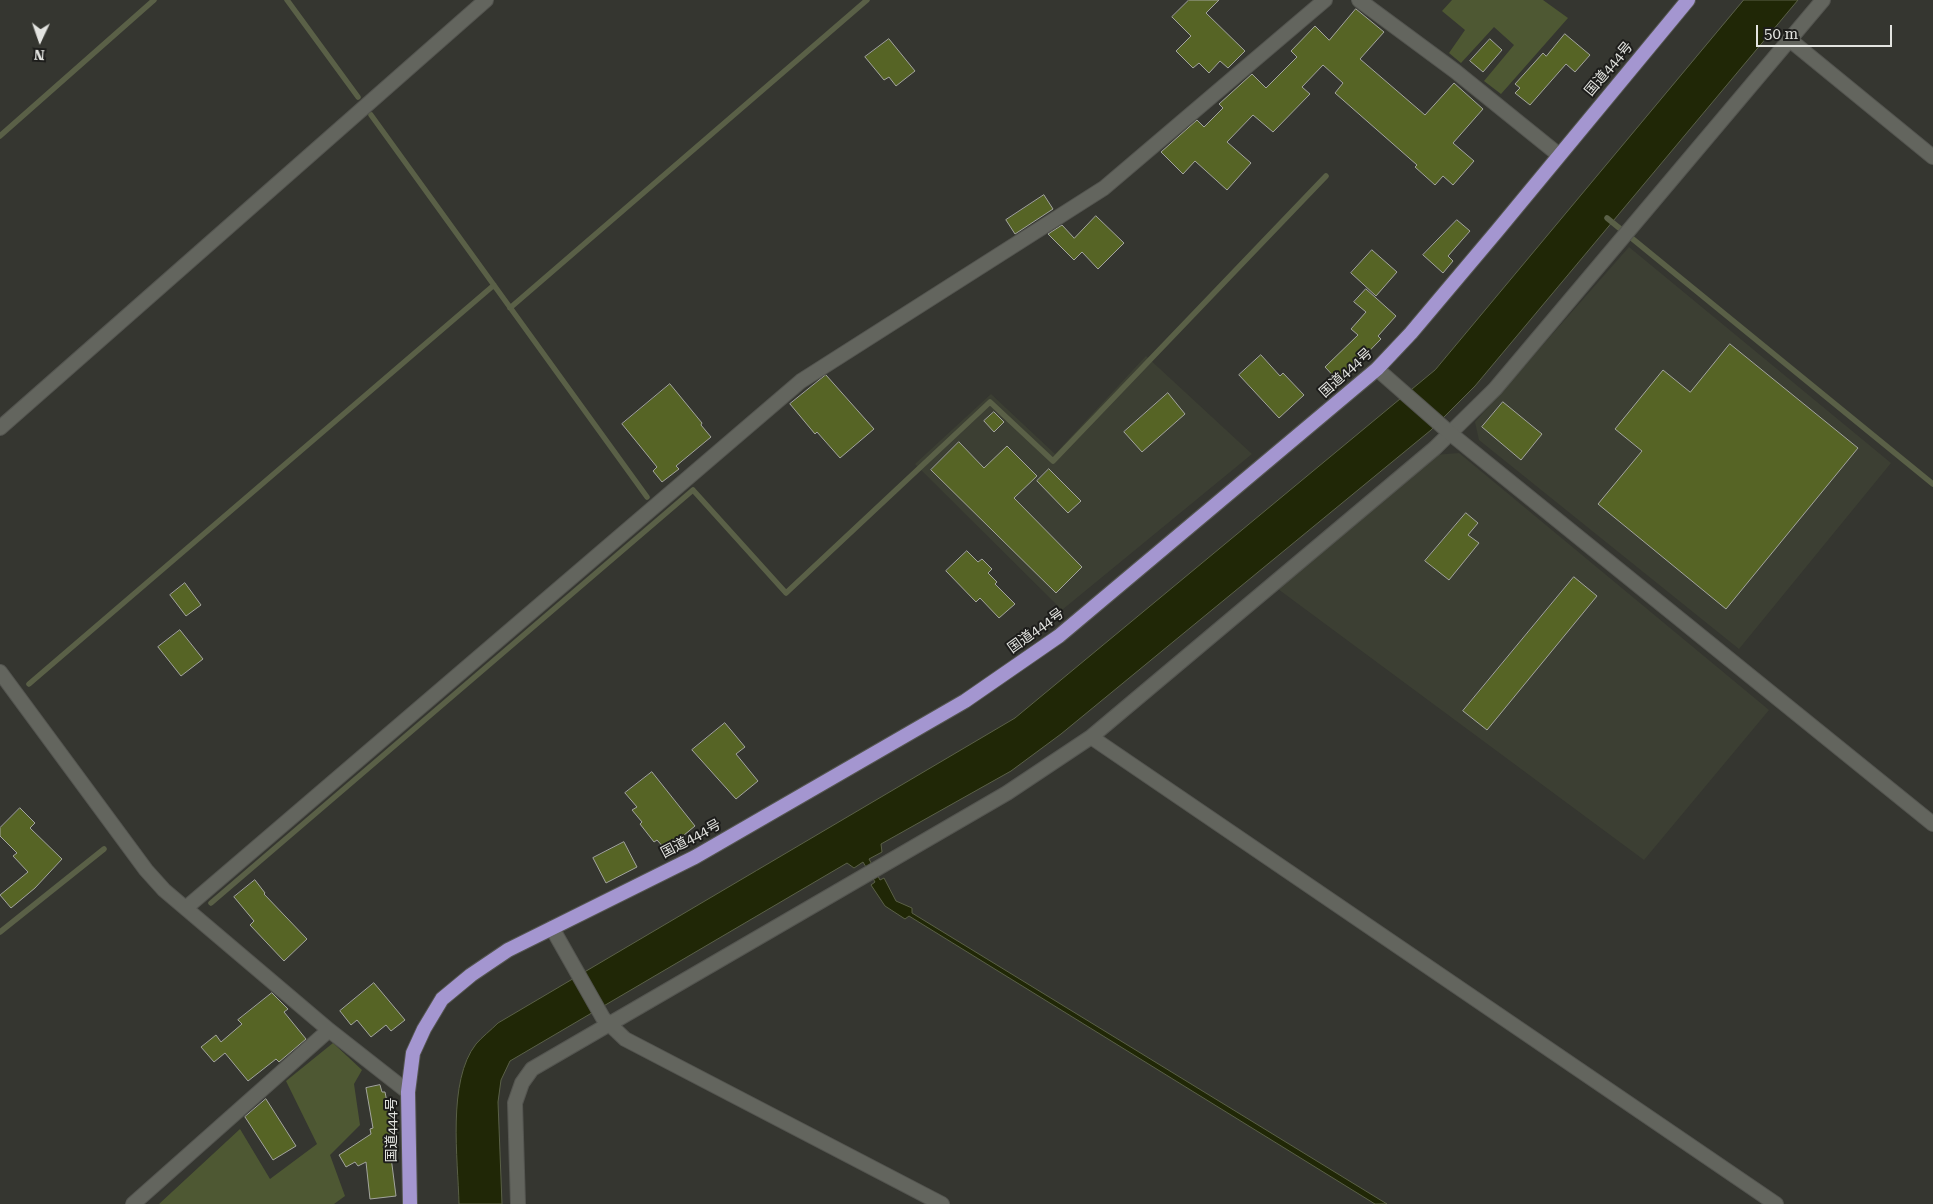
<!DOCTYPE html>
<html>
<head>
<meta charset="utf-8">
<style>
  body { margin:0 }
  #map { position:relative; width:1933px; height:1204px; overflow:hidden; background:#353630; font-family:"Roboto Serif",serif }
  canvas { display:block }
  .north { position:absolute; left:15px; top:15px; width:50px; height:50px; -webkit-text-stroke:4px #1d1d1b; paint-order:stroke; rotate:183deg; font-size:14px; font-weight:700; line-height:20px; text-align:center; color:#e3e4e0 }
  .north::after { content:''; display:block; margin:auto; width:18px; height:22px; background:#e3e4e0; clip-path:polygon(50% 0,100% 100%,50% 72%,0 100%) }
  .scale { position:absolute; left:1756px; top:25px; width:136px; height:22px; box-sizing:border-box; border:2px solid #e3e4e0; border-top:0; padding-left:6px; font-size:15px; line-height:18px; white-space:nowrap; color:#e3e4e0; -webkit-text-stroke:4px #1d1d1b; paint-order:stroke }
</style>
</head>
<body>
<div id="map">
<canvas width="1933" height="1204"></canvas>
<div class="north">N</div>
<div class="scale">50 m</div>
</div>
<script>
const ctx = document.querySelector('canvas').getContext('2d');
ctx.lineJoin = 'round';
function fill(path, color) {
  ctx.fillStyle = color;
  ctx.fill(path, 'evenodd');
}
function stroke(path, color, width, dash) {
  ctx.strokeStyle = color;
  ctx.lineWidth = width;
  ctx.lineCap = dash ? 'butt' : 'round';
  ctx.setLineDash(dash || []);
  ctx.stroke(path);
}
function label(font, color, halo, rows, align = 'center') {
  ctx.font = font + ' "Roboto Serif","Noto Sans JP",serif';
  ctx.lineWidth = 4;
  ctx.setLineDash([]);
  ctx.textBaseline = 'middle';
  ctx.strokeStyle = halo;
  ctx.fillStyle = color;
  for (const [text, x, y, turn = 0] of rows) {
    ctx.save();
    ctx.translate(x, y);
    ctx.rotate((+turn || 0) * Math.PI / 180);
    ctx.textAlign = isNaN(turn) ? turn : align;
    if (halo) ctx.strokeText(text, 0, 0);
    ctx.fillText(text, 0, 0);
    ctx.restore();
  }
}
fill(new Path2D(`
  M1629,247L1891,463L1739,649L1479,440L1475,422Z
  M1146,356L1252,454L1062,610L915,464L991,394L1055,454Z
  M1459,453L1769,710L1644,860L1278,589L1434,455Z`), '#3c3f33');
fill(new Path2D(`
  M1452,0H1543L1568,18L1501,94L1484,81L1514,45L1494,27L1461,63L1449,53L1465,30L1442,11Z
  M333,1043L362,1070L354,1084L360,1125L330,1155L345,1196L334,1204H159L240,1129L270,1179L317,1144L286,1081Z`), '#4e5833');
const water = new Path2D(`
  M1744,0H1798L1475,386L1431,430L1061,734L1011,771L881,844L882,852L869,859L880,880L884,878L896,901L912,908V913L1387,1204H1375L909,916L905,919L885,906L871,885L875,882L863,862L854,868L847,863L510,1061L501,1080L498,1102L502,1204H459C458,1159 447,1081 476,1044C482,1037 491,1030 498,1023L1015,718L1435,370Z`);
fill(water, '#202706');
stroke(water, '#5a6047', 1);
stroke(new Path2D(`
  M287,0L358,97
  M371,115L647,497
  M0,136L154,0
  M1607,218L1933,484
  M510,308L867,0
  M29,684L494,285
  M211,903L693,490L786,593L990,402L1053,461L1326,176
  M0,932L104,849`), '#5a6047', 5.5);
const building = new Path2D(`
  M1189,0H1219L1206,13L1245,51L1228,68L1220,61L1209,73L1199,63L1193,68L1176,51L1191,36L1172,17Z
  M1356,9L1384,32L1360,59L1425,115L1454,83L1483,109L1453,143L1474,161L1453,185L1443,176L1435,185L1415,167L1417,165L1335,93L1343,83L1323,65L1302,87L1310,94L1273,132L1253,115L1227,142L1251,163L1227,190L1195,161L1183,174L1161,152L1197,120L1204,127L1223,108L1219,104L1252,74L1266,88L1297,57L1291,51L1315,26L1329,40Z
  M1565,34L1590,55L1575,72L1566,64L1530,105L1515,93L1520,88L1515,84L1543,53L1546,56Z
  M889,39L915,71L896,86L889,77L884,80L865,57Z
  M1490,39L1502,50L1483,72L1470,61Z
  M1044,195L1053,209L1015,234L1006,220Z
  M1096,216L1124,243L1098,269L1082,252L1074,260L1048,234L1062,225L1074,238Z
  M1457,220L1470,231L1448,256L1453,261L1443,273L1423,255Z
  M1372,250L1397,272L1376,296L1351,273Z
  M1366,289L1396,316L1378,336L1381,339L1339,382L1325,367L1358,335L1351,329L1366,312L1354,302Z
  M1730,344L1858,448L1726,609L1598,504L1642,451L1615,429L1663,370L1690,392Z
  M1261,355L1280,376L1283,373L1304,395L1279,418L1239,375Z
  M826,375L874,429L840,458L817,432L815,434L790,404Z
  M670,384L702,423L701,425L711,437L676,466L679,469L662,482L653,471L657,467L622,424Z
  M1168,393L1185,414L1142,452L1124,432Z
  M1503,402L1542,434L1521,460L1482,427Z
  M994,412L1004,422L994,432L984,421Z
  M959,442L984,468L1007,446L1037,476L1014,498L1082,567L1056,593L931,470Z
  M1049,469L1081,501L1068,513L1037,481Z
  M1466,513L1478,523L1468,535L1479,543L1449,580L1425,561Z
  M967,551L978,562L982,559L992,569L988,573L997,582L995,584L1015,604L999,618L980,598L976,602L946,571Z
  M1574,577L1597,596L1487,730L1463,711Z
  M185,583L201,605L186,616L170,595Z
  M180,630L203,659L181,676L158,647Z
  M725,723L745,747L736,754L758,781L736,799L692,750Z
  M652,772L695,826L666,850L657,840L654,842L640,824L642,822L632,810L637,807L625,793Z
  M20,808L35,823L30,828L62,859L35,888L11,908L0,895L28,872L13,856L17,853L0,836V828Z
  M624,842L637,867L606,883L593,858Z
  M255,880L265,893L264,894L307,939L284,961L250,925L254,921L234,897Z
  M374,983L405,1020L391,1031L386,1025L371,1037L357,1020L351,1025L340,1011Z
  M272,993L288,1009L284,1012L306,1039L279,1062L276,1059L248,1081L225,1053L214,1062L201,1047L216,1035L221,1042L242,1024L238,1020Z
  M380,1085L382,1092H385L391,1122L393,1140L390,1141L392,1156L391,1157L396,1196L370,1199L366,1162L358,1166L355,1162L346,1167L339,1155L371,1134L370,1129L373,1128L366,1088Z
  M266,1099L296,1146L273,1160L245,1117Z`);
fill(building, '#566425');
stroke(building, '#a3a59e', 1);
const minor = new Path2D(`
  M1790,40L1933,157
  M0,428L486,0
  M0,672L146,870L164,890L329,1030L408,1092
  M1091,737L1435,448L1495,389L1823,0
  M187,907L801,381L1104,188L1325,0
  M552,928L603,1018L625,1039L942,1204
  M133,1204L329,1030
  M518,1204L515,1103L522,1083L532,1069L1007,793L1091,737L1776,1204`);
const tertiary = new Path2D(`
  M1359,0L1455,71L1559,155
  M1377,369L1451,434L1933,824`);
const trunk = new Path2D(`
  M410,1204L408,1092L413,1053L424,1029L442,999L471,975L508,950L695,857L965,701L1059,636L1377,369L1411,333L1497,231L1688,0`);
stroke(minor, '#545550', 16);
stroke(tertiary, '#545550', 16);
stroke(trunk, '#545550', 16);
stroke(minor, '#63655e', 14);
stroke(tertiary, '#63655e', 14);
stroke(trunk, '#a496d0', 14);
label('14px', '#e3e4e0', '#1d1d1b', [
  ["国道444号",1609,69,-50],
  ["国道444号",1346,373,-42],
  ["国道444号",1036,631,-36],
  ["国道444号",691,839,-28],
  ["国道444号",392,1130,-90]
]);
</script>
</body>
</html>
